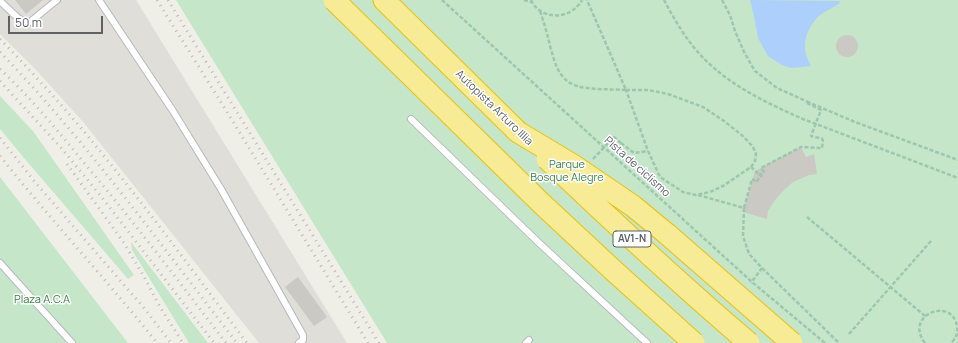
<!DOCTYPE html>
<html>
<head>
<meta charset="utf-8">
<style>
  body { margin:0 }
  #map { position:relative; width:958px; height:343px; overflow:hidden; background:#f0efe7; font-family:Manrope,sans-serif }
  canvas { display:block }
  .scale { position:absolute; left:8px; top:16px; width:95px; height:18px; box-sizing:border-box; border:2px solid #5e6166; border-top:0; padding-left:5px; font-size:12px; line-height:14px; white-space:nowrap; color:#5e6166; -webkit-text-stroke:3px #fff; paint-order:stroke }
</style>
</head>
<body>
<div id="map">
<canvas width="958" height="343"></canvas>
<div class="scale">50 m</div>
</div>
<script>
const ctx = document.querySelector('canvas').getContext('2d');
ctx.lineJoin = 'round';
function fill(path, color) {
  ctx.fillStyle = color;
  ctx.fill(path, 'evenodd');
}
function stroke(path, color, width, dash) {
  ctx.strokeStyle = color;
  ctx.lineWidth = width;
  ctx.lineCap = dash ? 'butt' : 'round';
  ctx.setLineDash(dash || []);
  ctx.stroke(path);
}
function label(font, color, halo, rows, align = 'center') {
  ctx.font = font + ' Manrope,sans-serif';
  ctx.lineWidth = 3;
  ctx.setLineDash([]);
  ctx.textBaseline = 'middle';
  ctx.strokeStyle = halo;
  ctx.fillStyle = color;
  for (const [text, x, y, turn = 0] of rows) {
    ctx.save();
    ctx.translate(x, y);
    ctx.rotate((+turn || 0) * Math.PI / 180);
    ctx.textAlign = isNaN(turn) ? turn : align;
    if (halo) ctx.strokeText(text, 0, 0);
    ctx.fillText(text, 0, 0);
    ctx.restore();
  }
}
fill(new Path2D(`
  M0,0H136L347,343H259L147,202L84,123L38,72L0,34Z`), '#dfded9');
fill(new Path2D(`
  M176,0H958V343H387Z
  M0,96L33,131L134,275L128,279L24,158L0,129Z
  M0,177L128,343H0Z
  M131,242L208,343H189L132,250Z`), '#c5e6c9');
fill(new Path2D(`
  M750,0L840,1L839,4C833,7 826,11 820,15C811,23 804,36 805,48C805,55 809,61 811,66L791,68L782,65L768,56L758,38L754,16Z`), '#accffb');
fill(new Path2D(`
  M15,0H43L26,14Z
  M836 46a11 11 0 1 1 22 0a11 11 0 1 1-22 0Z
  M801,147L806,157L814,154L817,174L809,175L793,182L785,189L775,200L768,211L767,219L743,212L755,171Z
  M298,277L327,317L314,326L285,287Z`), '#cbc9c4');
const lane = new Path2D(`
  M99,0L173,111L221,189L303,335V340L299,343
  M0,1L18,18L23,21L30,22L57,0
  M411,119L538,242L647,343
  M0,263L72,343
  M526,343L529,340`);
const highway = new Path2D(`
  M384,0L518,132`);
stroke(lane, '#b7b8bd', 8);
stroke(highway, '#eac10d', 23);
stroke(new Path2D(`
  M442,0L752,282L825,343
  M524,0L531,2
  M531,0C541,21 571,20 582,0
  M664,0C672,15 681,31 692,45C720,81 762,101 803,119L958,178
  M722,0L730,15L735,31L744,52L755,71L777,88L808,102
  M540,11C543,20 546,29 548,38C553,55 556,80 577,86C590,90 611,89 626,90L587,0
  M626,90H648L668,94L703,107L724,121L744,137L753,147L756,154L755,161L751,167L723,186L710,192L696,195L683,192L660,177L648,151Z
  M807,103L808,102L855,122L958,160
  M621,143L634,153L648,151
  M751,167L762,177
  M698,195L744,208L752,179L757,182L760,175L764,172L761,168L801,147L822,148L823,139
  M744,208L743,236L749,254L762,268L751,283
  M807,217L925,316
  M762,268L839,343
  M849,334L931,241
  M925,343C903,315 952,296 957,326C958,333 956,338 951,343`), '#9ec6af', 2.5, [4, 2]);
stroke(lane, '#fff', 6);
stroke(highway, '#f7eb96', 21);
stroke(new Path2D(`
  M157,0L232,120L368,343
  M168,0L379,343
  M0,39C33,73 65,108 95,145C148,209 197,277 247,343
  M0,52C87,142 160,244 237,343
  M0,69C31,98 58,131 85,164C134,222 180,283 226,343
  M0,81L63,150L104,200L214,343
  M0,138L35,182L144,308L171,343
  M0,156C51,220 106,279 157,343
  M67,164L124,243L143,275L160,307L183,343`), '#b7b8b8', 3, [1, 5]);
const highwayBridge = new Path2D(`
  M334,0L541,203L614,271L694,343
  M518,132L573,165L633,206L667,234L792,343
  M547,159C613,222 680,284 749,343`);
stroke(highwayBridge, '#eac10d', 23, []);
stroke(new Path2D(`
  M807,103L821,110L811,136L823,139
  M593,159L614,137L621,143`), '#9ec6af', 2.5, [4, 2]);
stroke(highwayBridge, '#f7eb96', 21);
for (const [x, y, w] of [
  [632,239,38]
]) {
  const box = new Path2D();
  box.roundRect(x - w / 2, y - 8, w, 16, 3);
  ctx.fillStyle = '#fff';
  ctx.fill(box);
  stroke(box, '#5e6166', 1);
}
label('bold 10px', '#5e6166', null, [
  ["AV1-N",632,239]
]);
label('11px', '#5e6166', '#fff', [
  ["Autopista Arturo Illia",494,108,44],
  ["Pista de ciclismo",637,167,42]
]);
label('11px', '#3a8246', '#fff', [
  ["Parque",567,165],
  ["Bosque Alegre",567,178],
  ["Plaza A.C.A",42,300]
]);
</script>
</body>
</html>
